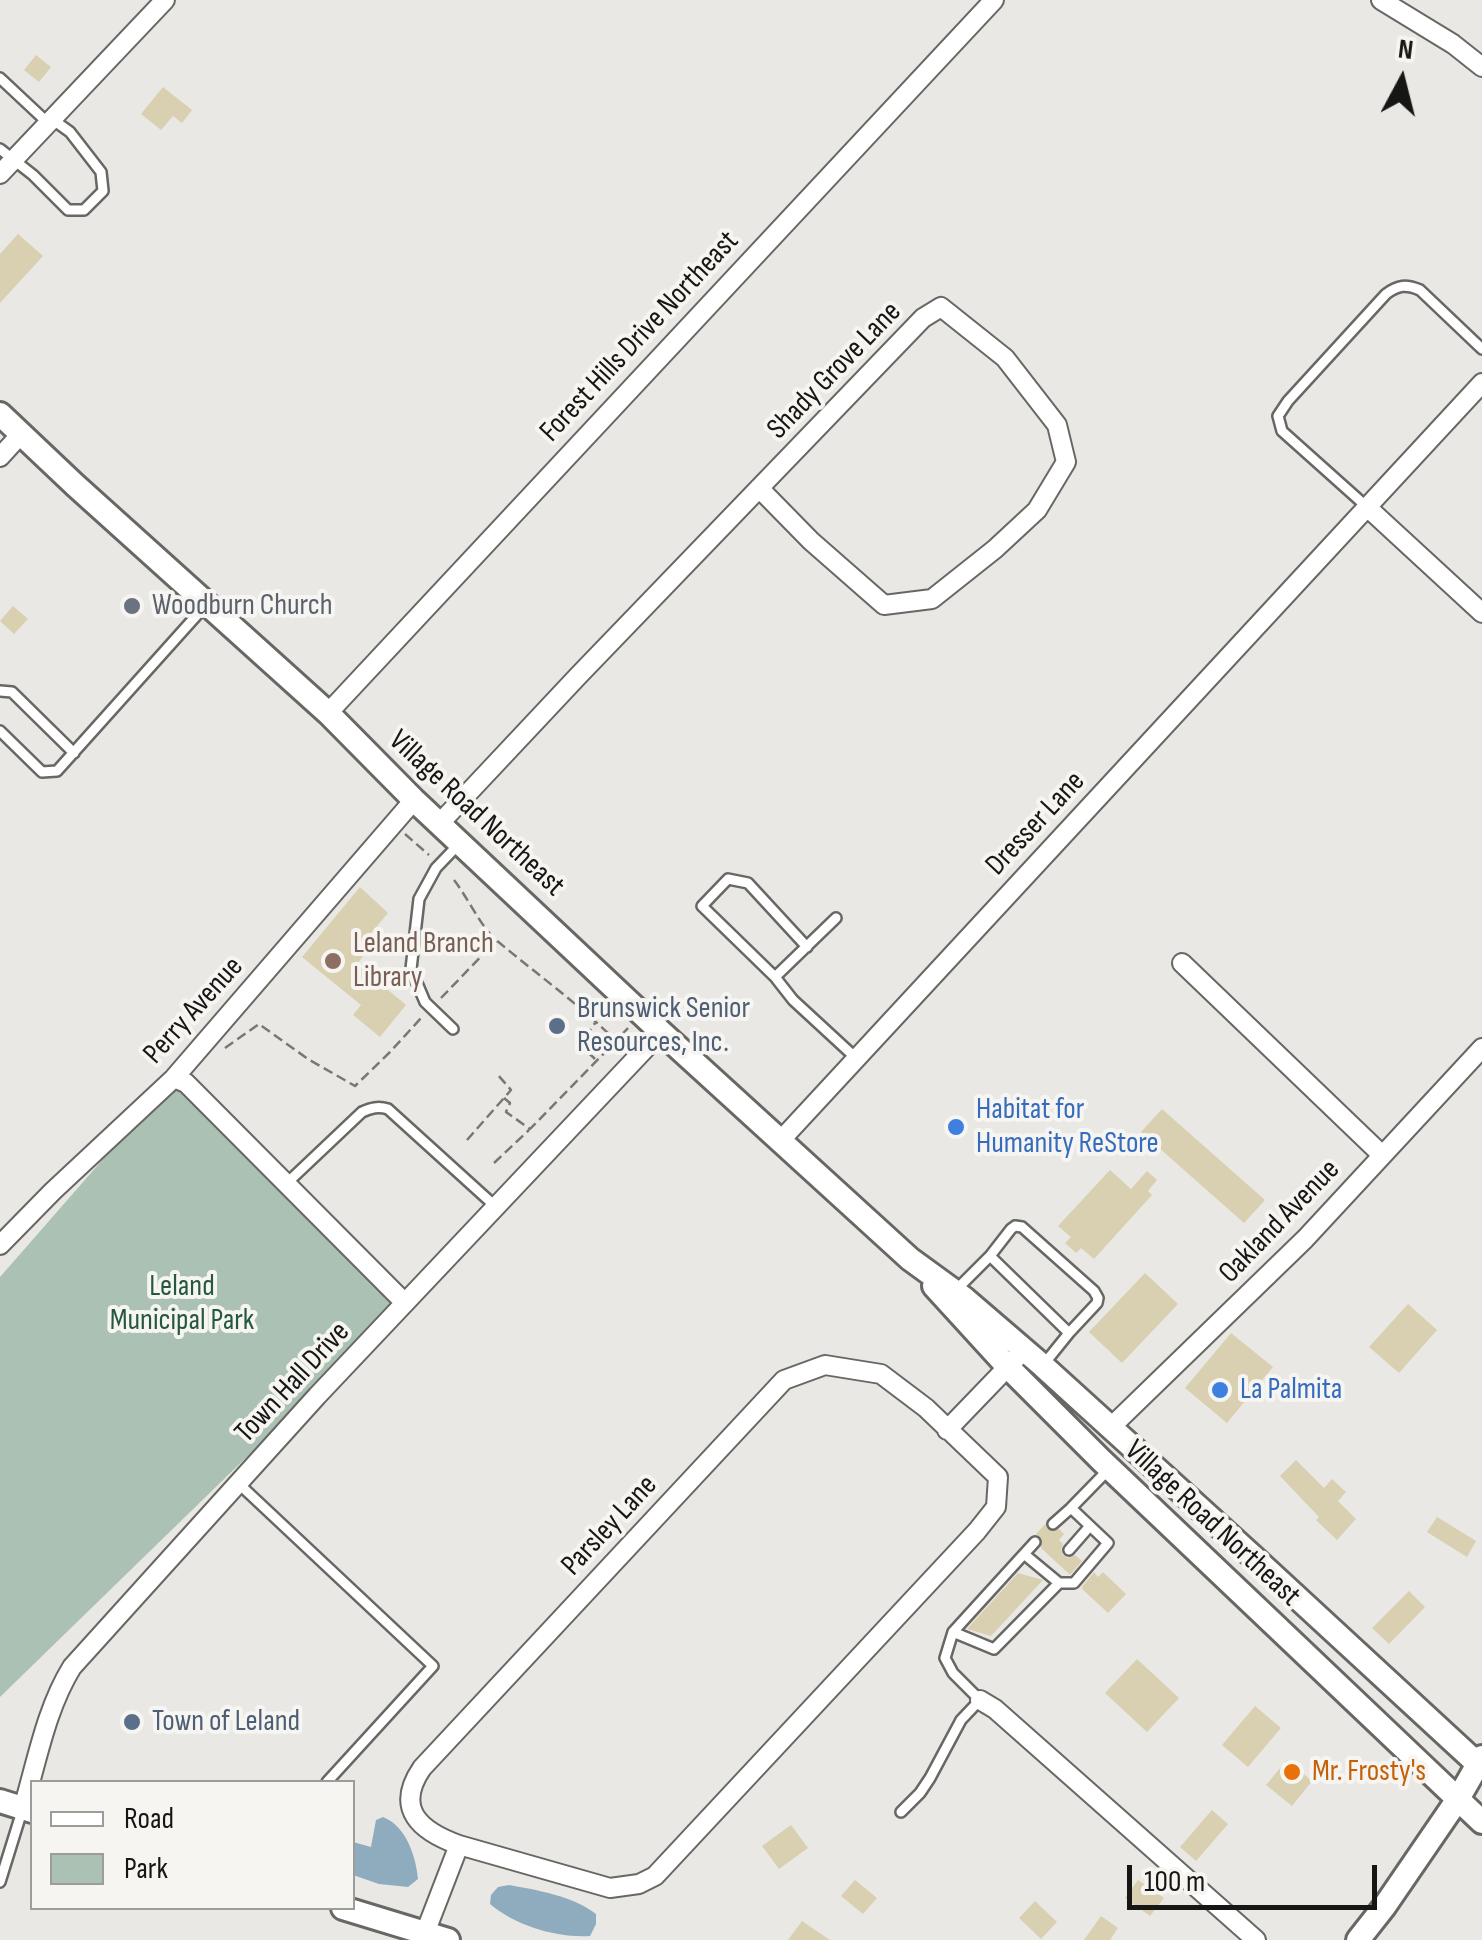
<!DOCTYPE html>
<html>
<head>
<meta charset="utf-8">
<style>
  body { margin:0 }
  #map { position:relative; width:1482px; height:1940px; overflow:hidden; background:#e9e8e4; font-family:"Sofia Sans Condensed",sans-serif }
  canvas { display:block }
  .legend { position:absolute; left:30px; top:1780px; width:325px; height:130px; box-sizing:border-box; background:#f6f5f1; border:2px solid #9c9c99; margin:0; padding:12px 18px; list-style:none; font-size:30px; color:#161615 }
  .legend li { display:flex; align-items:center; gap:20px; height:50px }
  .legend b { width:50px; border:2px solid #9c9c99 }
  .north { position:absolute; left:1352px; top:30px; width:100px; height:100px; -webkit-text-stroke:8px #f6f5f1; paint-order:stroke; rotate:7deg; font-size:28px; font-weight:700; line-height:40px; text-align:center; color:#161615 }
  .north::after { content:''; display:block; margin:auto; width:35px; height:45px; background:#161615; clip-path:polygon(50% 0,100% 100%,50% 72%,0 100%) }
  .scale { position:absolute; left:1127px; top:1865px; width:250px; height:45px; box-sizing:border-box; border:5px solid #161615; border-top:0; padding-left:12px; font-size:30px; line-height:35px; white-space:nowrap; color:#161615; -webkit-text-stroke:8px #f6f5f1; paint-order:stroke }
</style>
</head>
<body>
<div id="map">
<canvas width="1482" height="1940"></canvas>
<ul class="legend">
<li><b style="height:12px;background:#fff"></b>Road</li>
<li><b style="height:28px;background:#abc1b3"></b>Park</li>
</ul>
<div class="north">N</div>
<div class="scale">100 m</div>
</div>
<script>
const ctx = document.querySelector('canvas').getContext('2d');
ctx.lineJoin = 'round';
function fill(path, color) {
  ctx.fillStyle = color;
  ctx.fill(path, 'evenodd');
}
function stroke(path, color, width, dash) {
  ctx.strokeStyle = color;
  ctx.lineWidth = width;
  ctx.lineCap = dash ? 'butt' : 'round';
  ctx.setLineDash(dash || []);
  ctx.stroke(path);
}
function label(font, color, halo, rows, align = 'center') {
  ctx.font = font + ' "Sofia Sans Condensed",sans-serif';
  ctx.lineWidth = 8;
  ctx.setLineDash([]);
  ctx.textBaseline = 'middle';
  ctx.strokeStyle = halo;
  ctx.fillStyle = color;
  for (const [text, x, y, turn = 0] of rows) {
    ctx.save();
    ctx.translate(x, y);
    ctx.rotate((+turn || 0) * Math.PI / 180);
    ctx.textAlign = isNaN(turn) ? turn : align;
    if (halo) ctx.strokeText(text, 0, 0);
    ctx.fillText(text, 0, 0);
    ctx.restore();
  }
}
fill(new Path2D(`
  M174,1078L405,1303L0,1697V1277Z`), '#abc1b3');
fill(new Path2D(`
  M383,1817C406,1826 416,1856 418,1879L408,1887L379,1884L353,1875V1842L371,1847L376,1820Z
  M509,1885C537,1890 573,1896 596,1914V1924L590,1936C557,1938 516,1926 490,1904L491,1895L498,1887Z`), '#8eacbe');
fill(new Path2D(`
  M36,55L51,67L39,82L24,70Z
  M163,87L192,110L182,123L173,116L161,130L141,114Z
  M18,234L43,256L0,303V254Z
  M13,606L28,619L14,634L0,621Z
  M360,887L388,913L361,945L368,950L357,964L406,1005L380,1037L353,1015L361,1005L302,957Z
  M1162,1109L1265,1200L1244,1223L1141,1132Z
  M1110,1170L1131,1189L1147,1171L1157,1180L1148,1191L1152,1195L1094,1259L1081,1248L1076,1253L1065,1243L1071,1237L1058,1226Z
  M1145,1273L1178,1304L1122,1363L1089,1332Z
  M1408,1304L1437,1330L1399,1373L1369,1347Z
  M1231,1333L1273,1367L1227,1423L1185,1388Z
  M1296,1460L1324,1488L1332,1479L1346,1492L1338,1501L1356,1519L1337,1540L1316,1520L1319,1517L1280,1476Z
  M1437,1517L1476,1541L1467,1557L1427,1532Z
  M1045,1524L1050,1531L1059,1529L1064,1534L1059,1540L1063,1544L1061,1549L1063,1555L1068,1558L1075,1555L1082,1561L1070,1575L1041,1548L1042,1539L1036,1534Z
  M1094,1572L1098,1577L1103,1572L1126,1594L1108,1613L1081,1588H1083L1082,1587Z
  M1018,1573L1043,1580L991,1636L967,1629Z
  M1409,1591L1425,1607L1389,1644L1372,1628Z
  M1137,1659L1179,1698L1147,1732L1105,1693Z
  M1255,1706L1281,1728L1248,1767L1222,1745Z
  M1287,1760L1312,1781L1292,1806L1266,1785Z
  M1212,1810L1228,1824L1196,1861L1180,1847Z
  M791,1825L808,1848L779,1869L762,1846Z
  M855,1880L877,1898L863,1914L841,1896Z
  M1138,1880L1164,1898L1150,1916L1125,1898Z
  M1035,1901L1057,1922L1041,1939L1019,1918Z
  M1101,1916L1118,1928L1110,1940H1084Z
  M802,1921L830,1940H788Z`), '#d9cfb1');
const lane = new Path2D(`
  M0,78L48,123
  M0,149L33,175L68,210H84L103,191L101,172L70,132L52,119
  M1367,507L1282,431L1278,416L1288,401L1386,294C1398,285 1406,284 1420,290L1482,349
  M0,691L12,692L74,753
  M0,731L42,772L57,771L205,606
  M836,918L775,977L793,1000L857,1059
  M775,977L702,906L728,879L748,883L807,947
  M453,1029L425,1002L411,969L419,899L436,868L459,844
  M287,1183L362,1112C371,1108 378,1106 388,1109L495,1206
  M990,1256L1011,1229L1015,1226L1022,1227L1094,1291L1098,1298L1097,1303L1069,1333
  M955,1291L990,1256L1069,1333L1044,1364
  M238,1483L433,1666L327,1782
  M1053,1524L1071,1508
  M1069,1550L1090,1526
  M1024,1554L1035,1542
  M953,1632L994,1649L1059,1583
  M901,1812L920,1793L930,1778L961,1720L980,1700L953,1673L945,1658L953,1632L1024,1554L1059,1583H1074L1108,1543L1071,1508L1110,1468
  M0,1882L22,1811`);
const street = new Path2D(`
  M1381,0L1453,44L1482,67
  M0,174L165,0
  M0,457L21,434
  M1367,507L1482,613
  M328,713L994,0
  M440,823L579,675L923,318L941,307L1005,358L1057,425L1066,462L1037,510L995,549L932,599L884,605L811,541L759,488
  M1182,963L1382,1155
  M174,1078L186,1083L405,1303
  M781,1140L1482,383
  M0,1245L53,1191L174,1078L414,800
  M1110,1428L1305,1239L1482,1048
  M947,1430L1024,1350
  M980,1700L995,1709L1256,1940
  M23,1808C37,1761 46,1709 72,1667L317,1396L661,1032
  M425,1933L459,1845L610,1888L639,1884L655,1876L977,1531L996,1507L998,1477L926,1408L881,1374L825,1365L784,1380L422,1768C394,1809 420,1831 459,1845`);
const secondary = new Path2D(`
  M0,414L75,485L328,713L414,800L661,1032L910,1259L965,1299L1043,1366L1250,1554L1482,1768
  M934,1286L1008,1367L1101,1460L1482,1822
  M0,1801L32,1811
  M343,1908L448,1940
  M1358,1940L1384,1907L1458,1799L1482,1757`);
stroke(lane, '#686764', 14);
stroke(street, '#686764', 22);
stroke(secondary, '#686764', 28);
stroke(new Path2D(`
  M405,834L429,855
  M454,880C466,895 482,928 495,939C535,973 578,1003 616,1041L628,1028
  M441,998L496,941
  M225,1048L259,1024L308,1059L355,1086L390,1052L422,1017
  M595,1059L580,1045L595,1023
  M504,1098L510,1103L506,1112L530,1129L616,1041L623,1049
  M467,1140L511,1090L498,1075
  M494,1163L529,1130`), '#777774', 2.5, [10, 5]);
stroke(lane, '#fff', 9);
stroke(street, '#fff', 18);
stroke(secondary, '#fff', 22);
for (const [x, y, r, color] of [
  [132,606,10,"#6b7280"],
  [333,961,10,"#8d6e63"],
  [557,1026,10,"#5c6f8a"],
  [956,1127,10,"#3f7fe0"],
  [1220,1390,10,"#3f7fe0"],
  [132,1722,10,"#5c6f8a"],
  [1292,1772,10,"#e8710a"]
]) {
  const dot = new Path2D();
  dot.arc(x, y, r, 0, 2 * Math.PI);
  ctx.fillStyle = color;
  ctx.fill(dot);
  stroke(dot, '#f6f5f1', 4);
}
label('30px', '#161615', '#f6f5f1', [
  ["Forest Hills Drive Northeast",640,337,-47],
  ["Shady Grove Lane",835,371,-46],
  ["Village Road Northeast",476,814,43],
  ["Dresser Lane",1036,824,-47],
  ["Perry Avenue",194,1011,-48],
  ["Oakland Avenue",1280,1222,-46],
  ["Town Hall Drive",293,1383,-47],
  ["Village Road Northeast",1212,1524,43],
  ["Parsley Lane",610,1526,-47]
]);
label('30px', '#5b616d', '#f6f5f1', [
  ["Woodburn Church",152,606]
], 'left');
label('30px', '#785e54', '#f6f5f1', [
  ["Leland Branch",353,944],
  ["Library",353,978]
], 'left');
label('30px', '#4e5e75', '#f6f5f1', [
  ["Brunswick Senior",577,1009],
  ["Resources, Inc.",577,1043],
  ["Town of Leland",152,1722]
], 'left');
label('30px', '#366cbe', '#f6f5f1', [
  ["Habitat for",976,1110],
  ["Humanity ReStore",976,1144],
  ["La Palmita",1240,1390]
], 'left');
label('30px', '#26583c', '#f6f5f1', [
  ["Leland",182,1287],
  ["Municipal Park",182,1321]
]);
label('30px', '#c56008', '#f6f5f1', [
  ["Mr. Frosty's",1312,1772]
], 'left');
</script>
</body>
</html>
